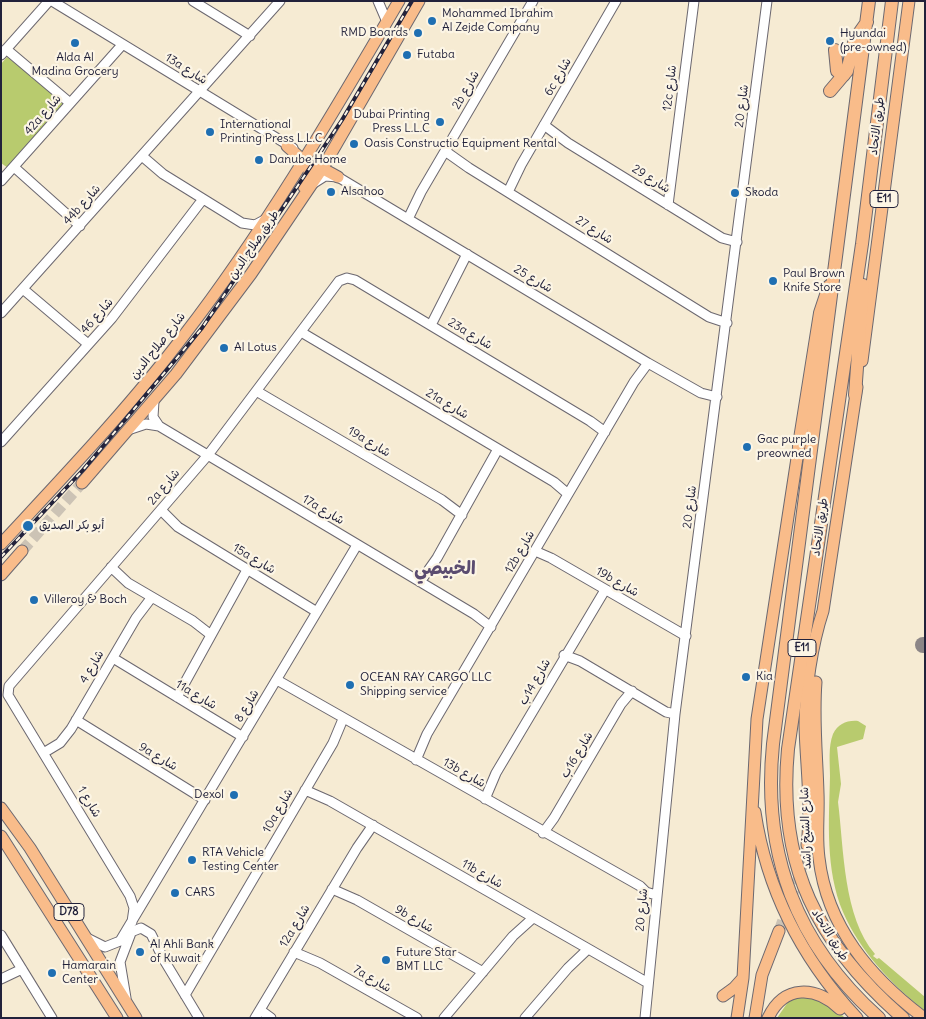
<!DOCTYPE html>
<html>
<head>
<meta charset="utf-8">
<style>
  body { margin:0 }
  #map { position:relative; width:926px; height:1019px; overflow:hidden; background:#f6ebd3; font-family:Delius,sans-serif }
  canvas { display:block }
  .frame { position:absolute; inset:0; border:2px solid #22223b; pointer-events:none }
</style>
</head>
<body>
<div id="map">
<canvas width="926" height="1019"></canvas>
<div class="frame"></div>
</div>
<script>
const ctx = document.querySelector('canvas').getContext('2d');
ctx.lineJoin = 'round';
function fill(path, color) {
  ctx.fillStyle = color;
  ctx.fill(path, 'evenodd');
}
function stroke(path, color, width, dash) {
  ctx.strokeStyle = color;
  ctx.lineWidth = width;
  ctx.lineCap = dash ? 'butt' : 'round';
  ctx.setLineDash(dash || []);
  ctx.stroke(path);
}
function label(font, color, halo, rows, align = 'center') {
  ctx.font = font + ' Delius,"Playpen Sans Arabic",sans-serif';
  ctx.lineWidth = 4.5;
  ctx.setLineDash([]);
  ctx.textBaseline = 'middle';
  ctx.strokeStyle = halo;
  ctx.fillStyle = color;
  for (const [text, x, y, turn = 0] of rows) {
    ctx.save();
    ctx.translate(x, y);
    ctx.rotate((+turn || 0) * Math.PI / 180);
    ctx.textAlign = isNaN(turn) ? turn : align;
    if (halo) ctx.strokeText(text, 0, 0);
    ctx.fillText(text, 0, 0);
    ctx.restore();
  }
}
fill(new Path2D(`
  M7,57L65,101L8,168L1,163V64Z
  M858,721L866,726L863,739L837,747L841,784L838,802C844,849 843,917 875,954L873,956L877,959L879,958L925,997V1011C892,985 859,950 843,912C825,869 829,821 830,776C830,763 828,747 833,734C838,724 847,720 858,721Z
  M798,996L828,1001L845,1018H777L788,1002Z`), '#b8cb6e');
stroke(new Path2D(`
  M923,645H925`), '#8c8687', 16);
stroke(new Path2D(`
  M22,551L82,483
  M779,931L800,874L807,845`), '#ccc3b5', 11, [11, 5.5]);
const minor = new Path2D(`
  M52,1L293,148
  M193,1L250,36
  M378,1L387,22
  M6,49L70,103
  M1,55L49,1
  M544,125L568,143L722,238L737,242
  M445,151L469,168L709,317L727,323
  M142,156L163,174L242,223L255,225L266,219
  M14,167L80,226
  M1,181L122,45
  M314,183L325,176L338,177L648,363L701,393L717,397
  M508,192L521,165L616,1
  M668,205L694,1
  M408,219L421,192L533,1
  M23,289L88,344
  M1,313L280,1
  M431,325L467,254
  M301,332L554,482L568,494
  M258,392L442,500L462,515
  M154,401L153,417L159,426
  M131,429L146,424L159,426L474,614L491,627
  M1,442L112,318L203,199
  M161,510L178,527L317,612
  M535,551L551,558L686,636
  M111,567L128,583L193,621L211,635
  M420,582L437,558L498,449
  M564,655L580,661L666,712L675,714
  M113,658L243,737
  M277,680L640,886L646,892L656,895
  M177,697L247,570
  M76,720L205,800
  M45,752L60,743L71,729L136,618L152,597
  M416,760L427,734L634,382L648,363
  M305,790L330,801L648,983
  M485,799L496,773L605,590
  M543,833L554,818L621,704L632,691
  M332,889L357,900L483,972
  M132,922L134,908L130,896L8,695L9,686L208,455L339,281L347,278L355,280L590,421L605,432
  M131,932L141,928L151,934L164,960L199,1018
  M1,935L52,1018
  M87,938L105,947L120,941L357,545
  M294,952L320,963L417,1018
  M1,979L22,969
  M185,995L333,743L343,719
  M126,998L120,962L131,933
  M260,1010L271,1018
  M255,1018L357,848L373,825
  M444,1018L513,936L533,918
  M525,1018L568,968L588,949
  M645,1018L675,714L767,1`);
const major = new Path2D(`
  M287,146C301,159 318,167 304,187
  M316,165L338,177
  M862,361L909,1
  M82,483L176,374L251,274L322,169L419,1
  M1,544C64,476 129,408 185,334C265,230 332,115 399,1
  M1,575L22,551
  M816,682C813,720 817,756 818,793C819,814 816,836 819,858C827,927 870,977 924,1018
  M1,808L30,848L136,1018
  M755,812C767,892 802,959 857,1018
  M1,836L117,1018
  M807,845C812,805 806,766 805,726C805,691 812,644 823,611L857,387
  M723,996L734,988L743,978
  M737,1018L743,978L757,719L799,445
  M755,1018L762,975L779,931
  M768,1018C784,984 816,986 840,1009`);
const highway = new Path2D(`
  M869,1L773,744C762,854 796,944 879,1018
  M892,1L862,244L788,749C777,865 817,943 903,1018
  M835,50L837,71L844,75
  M830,91L847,71L855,39L867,22
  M855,395L863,285
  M799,445L820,313L829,286`);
stroke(minor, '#6c6870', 11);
stroke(major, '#6c6870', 13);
stroke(highway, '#6c6870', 14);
stroke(minor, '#fff', 9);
stroke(major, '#f9bc8a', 11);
stroke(highway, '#f9bc8a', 12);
const rail = new Path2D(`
  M1,557L83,470L202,328L342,120L412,1`);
stroke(rail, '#22223b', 4);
stroke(rail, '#fcf5e5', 2, [5.5]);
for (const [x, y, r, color] of [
  [432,21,5,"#1f6fb2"],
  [418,33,5,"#1f6fb2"],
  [830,41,5,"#1f6fb2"],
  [75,43,5,"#1f6fb2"],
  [407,55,5,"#1f6fb2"],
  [440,122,5,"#1f6fb2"],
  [210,132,5,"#1f6fb2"],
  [354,144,5,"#1f6fb2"],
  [259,160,5,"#1f6fb2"],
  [331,192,5,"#1f6fb2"],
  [735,193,5,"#1f6fb2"],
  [773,281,5,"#1f6fb2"],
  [224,348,5,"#1f6fb2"],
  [747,447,5,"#1f6fb2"],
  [28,526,6,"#1f6fb2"],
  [34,600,5,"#1f6fb2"],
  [746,677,5,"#1f6fb2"],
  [350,685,5,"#1f6fb2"],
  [234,795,5,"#1f6fb2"],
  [192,860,5,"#1f6fb2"],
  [175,893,5,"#1f6fb2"],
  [140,952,5,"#1f6fb2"],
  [386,960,5,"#1f6fb2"],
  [52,973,5,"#1f6fb2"]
]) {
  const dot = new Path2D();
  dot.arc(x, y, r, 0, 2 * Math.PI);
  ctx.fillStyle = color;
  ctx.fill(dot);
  stroke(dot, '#fcf5e5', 2);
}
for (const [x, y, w] of [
  [884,199,28],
  [802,648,28],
  [69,912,30]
]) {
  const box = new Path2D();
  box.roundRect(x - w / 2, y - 8.5, w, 17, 4);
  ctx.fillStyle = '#fcf5e5';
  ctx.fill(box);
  stroke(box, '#22223b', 1);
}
label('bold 11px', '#22223b', null, [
  ["E11",884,199],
  ["E11",802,648],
  ["D78",69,912]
]);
label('12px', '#22223b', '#fcf5e5', [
  ["Mohammed Ibrahim",442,14],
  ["Al Zejde Company",442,28],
  ["RMD Boards",408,33,"right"],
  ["Hyundai",840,34],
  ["(pre-owned)",840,48],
  ["Futaba",417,55],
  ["Alda Al",75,58,"center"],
  ["Madina Grocery",75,72,"center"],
  ["Dubai Printing",430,115,"right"],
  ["Press L.L.C",430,129,"right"],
  ["International",220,125],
  ["Printing Press L.L.C",220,139],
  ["Oasis Constructio Equipment Rental",364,144],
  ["Danube Home",269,160],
  ["Alsahoo",341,192],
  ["Skoda",745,193],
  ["Paul Brown",783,274],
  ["Knife Store",783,288],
  ["Al Lotus",234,348],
  ["Gac purple",757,440],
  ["preowned",757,454],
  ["أبو بكر الصديق",39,526],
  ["Villeroy & Boch",44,600],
  ["Kia",756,677],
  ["OCEAN RAY CARGO LLC",360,678],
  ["Shipping service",360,692],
  ["Dexol",224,795,"right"],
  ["RTA Vehicle",202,853],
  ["Testing Center",202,867],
  ["CARS",185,893],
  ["Al Ahli Bank",150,945],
  ["of Kuwait",150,959],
  ["Future Star",396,953],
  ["BMT LLC",396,967],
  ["Hamarain",62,966],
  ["Center",62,980]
], 'left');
label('12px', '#22223b', '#fcf5e5', [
  ["13a شارع",186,69,32],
  ["6c شارع",558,77,-60],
  ["12c شارع",670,88,-83],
  ["2b شارع",466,90,-60],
  ["شارع 20",742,106,-83],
  ["42a شارع",43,115,-49],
  ["طريق الاتحاد",877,126,-83],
  ["شارع 29",651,179,32],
  ["44b شارع",82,205,-48],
  ["شارع 27",594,230,32],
  ["طريق صلاح الدين",254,245,-56],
  ["شارع 25",533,279,31],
  ["شارع 46",97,316,-49],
  ["23a شارع",470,334,31],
  ["شارع صلاح الدين",158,346,-52],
  ["21a شارع",447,404,31],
  ["19a شارع",369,442,31],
  ["2a شارع",164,487,-50],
  ["شارع 20",690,507,-83],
  ["17a شارع",323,510,31],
  ["طريق الاتحاد",820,527,-82],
  ["12b شارع",520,552,-60],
  ["15a شارع",254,559,31],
  ["19b شارع",617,582,30],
  ["شارع 4",92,667,-60],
  ["شارع 14ب",535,682,-60],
  ["11a شارع",196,695,31],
  ["شارع 8",247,706,-59],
  ["شارع 16ب",577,755,-59],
  ["9a شارع",158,757,31],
  ["13b شارع",464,773,30],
  ["شارع 1",89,802,59],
  ["10a شارع",278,811,-60],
  ["شارع الشيخ راشد",806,828,-92],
  ["11b شارع",482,874,30],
  ["شارع 20",642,910,-85],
  ["9b شارع",414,919,30],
  ["12a شارع",295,926,-59],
  ["طريق الاتحاد",830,935,58],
  ["7a شارع",372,979,30]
]);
label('bold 18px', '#5b4c70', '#fcf5e5', [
  ["الخبيصي",445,569]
]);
</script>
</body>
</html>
